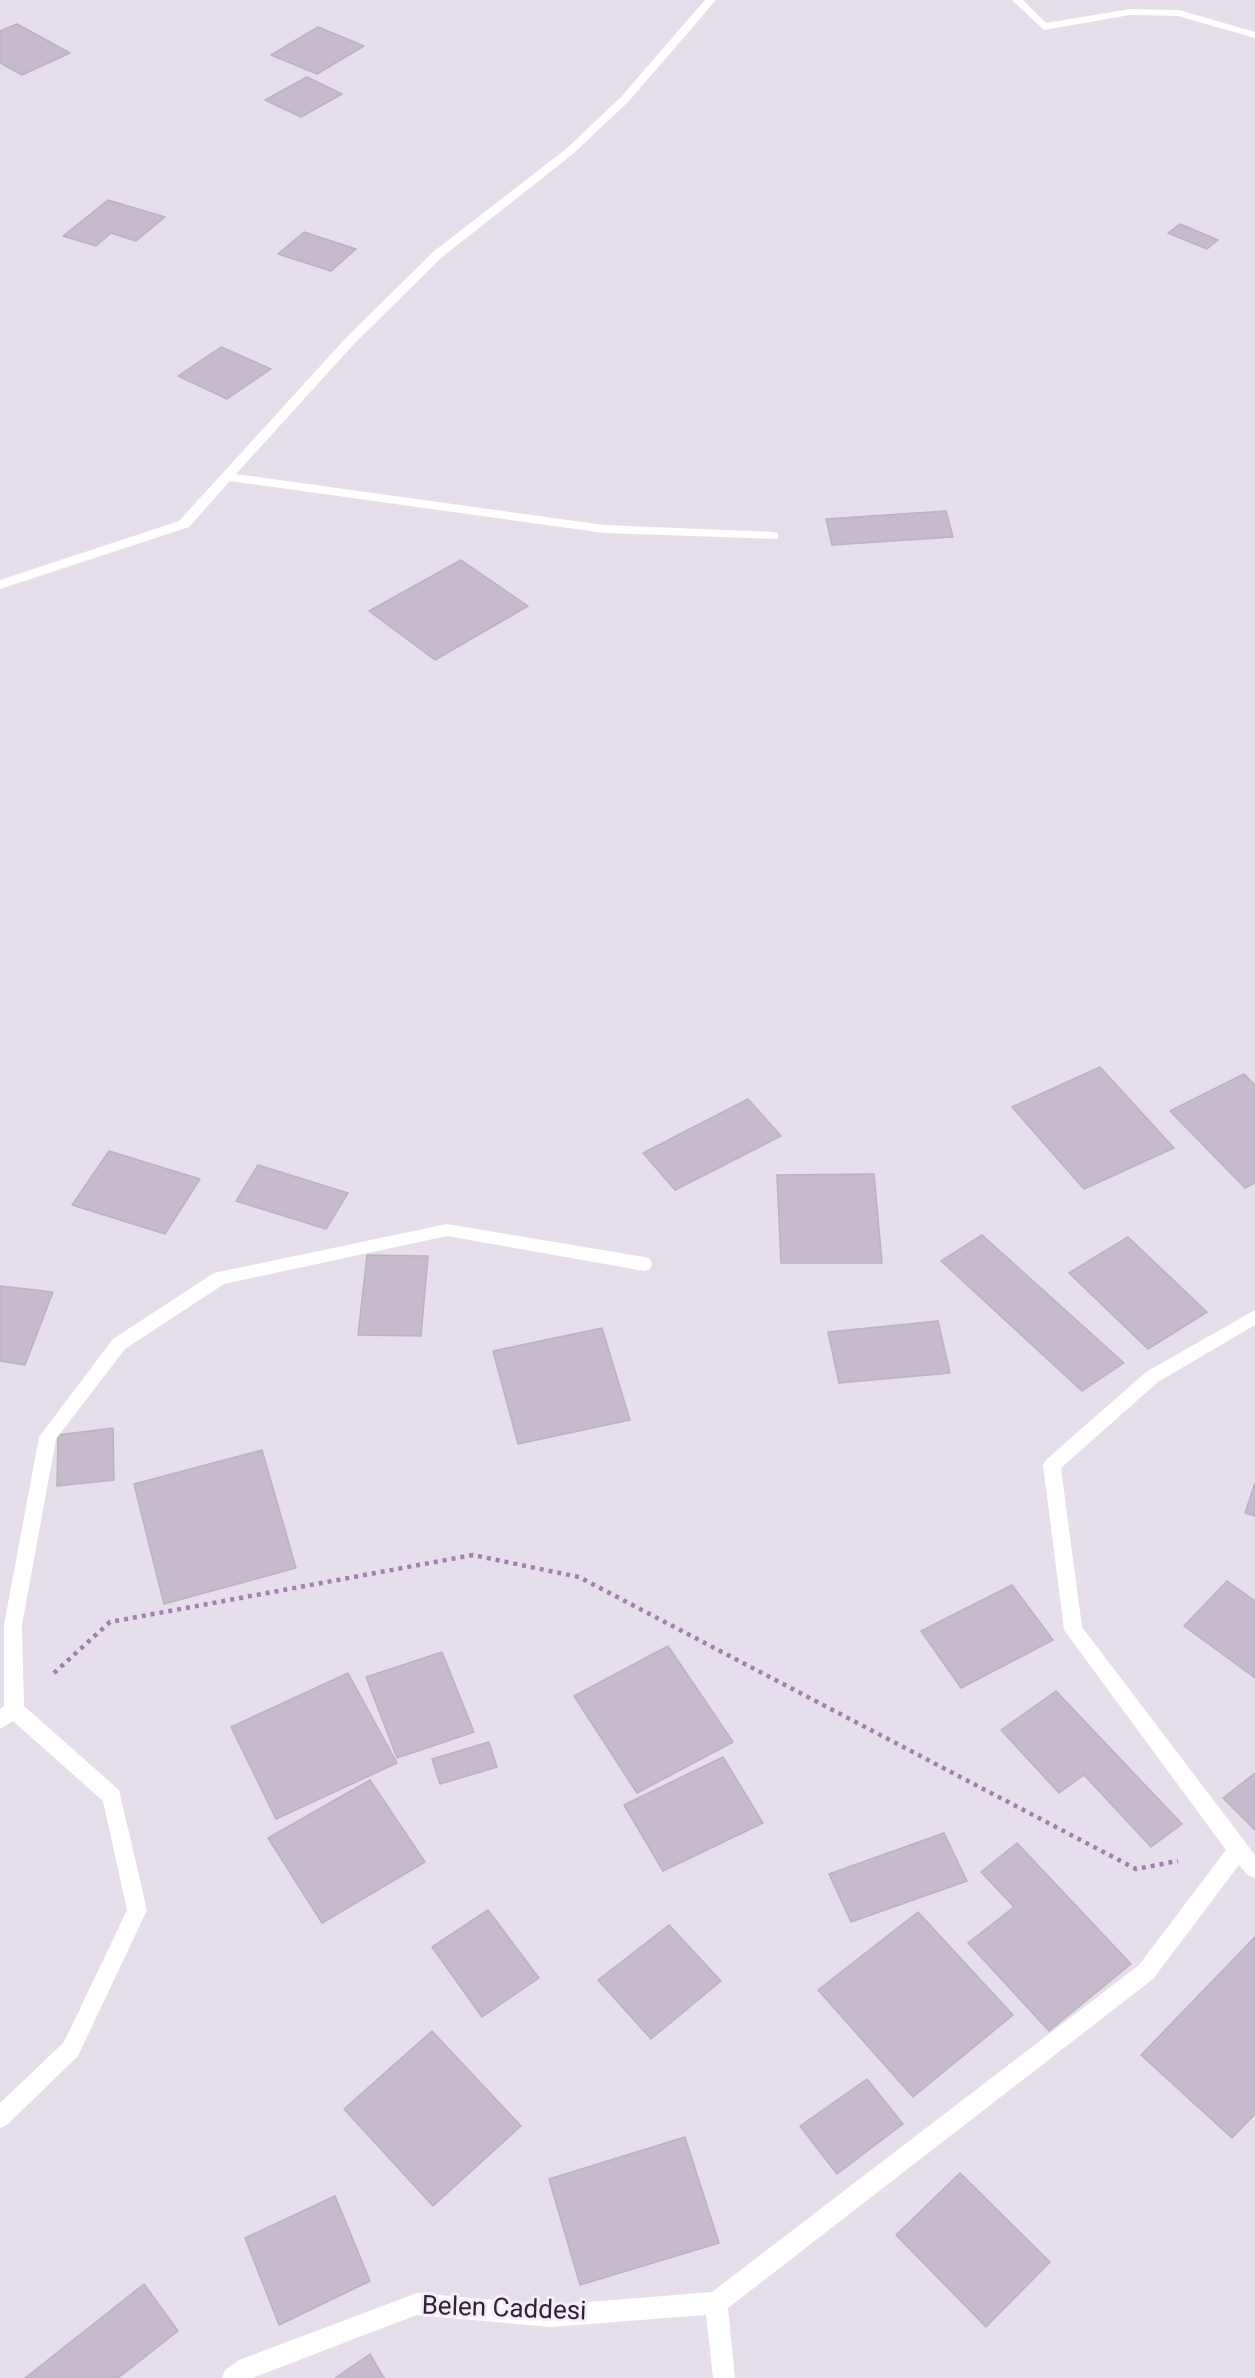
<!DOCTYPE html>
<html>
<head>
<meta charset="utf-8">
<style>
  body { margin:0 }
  canvas { display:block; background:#e6deea }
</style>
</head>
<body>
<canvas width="1255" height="2378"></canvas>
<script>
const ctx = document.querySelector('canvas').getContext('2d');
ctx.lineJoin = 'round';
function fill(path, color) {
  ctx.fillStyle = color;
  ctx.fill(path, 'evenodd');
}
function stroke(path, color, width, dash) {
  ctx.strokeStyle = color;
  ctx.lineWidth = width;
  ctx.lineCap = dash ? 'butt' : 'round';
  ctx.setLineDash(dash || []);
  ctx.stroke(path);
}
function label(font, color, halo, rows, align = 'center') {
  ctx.font = font + ' Roboto,sans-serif';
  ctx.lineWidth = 6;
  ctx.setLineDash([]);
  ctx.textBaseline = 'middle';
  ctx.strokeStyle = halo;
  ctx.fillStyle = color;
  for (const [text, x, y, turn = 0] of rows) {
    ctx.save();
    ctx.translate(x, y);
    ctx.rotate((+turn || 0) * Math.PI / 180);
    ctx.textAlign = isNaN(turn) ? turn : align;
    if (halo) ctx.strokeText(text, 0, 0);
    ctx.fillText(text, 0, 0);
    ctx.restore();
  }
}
const building = new Path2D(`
  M17,24L70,53L22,75L0,63V31Z
  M318,27L364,46L317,74L271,55Z
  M307,77L342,94L301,117L265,100Z
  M108,200L165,217L136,241L111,233L96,246L63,236Z
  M1180,224L1218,240L1207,249L1168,233Z
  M304,232L356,249L331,271L278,254Z
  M221,347L271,369L227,399L178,376Z
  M946,511L953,537L832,545L826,519Z
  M461,560L528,606L435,660L369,611Z
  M1100,1067L1174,1148L1084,1189L1012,1107Z
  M1244,1074L1255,1085V1183L1245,1188L1170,1111Z
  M748,1099L781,1136L675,1190L643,1153Z
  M109,1151L200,1179L165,1234L72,1205Z
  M258,1165L348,1193L326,1229L236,1201Z
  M874,1174L882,1263H781L777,1175Z
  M982,1235L1124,1363L1082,1391L941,1261Z
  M1128,1237L1207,1312L1148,1349L1069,1273Z
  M367,1255L428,1256L421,1336L358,1335Z
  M0,1286L53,1292L25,1365L0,1361Z
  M938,1321L950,1373L839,1383L828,1332Z
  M602,1328L630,1420L518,1444L493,1351Z
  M113,1428L114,1480L57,1486L58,1435Z
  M262,1450L296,1568L164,1604L134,1484Z
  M1255,1483V1516L1245,1513Z
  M1227,1581L1255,1601V1678L1184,1626Z
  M1012,1585L1053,1640L961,1688L921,1631Z
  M668,1646L733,1742L637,1793L574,1696Z
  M442,1652L474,1732L397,1758L366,1677Z
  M348,1673L397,1763L276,1819L231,1727Z
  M1056,1691L1182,1824L1151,1847L1084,1775L1059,1793L1001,1730Z
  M489,1742L497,1767L440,1784L432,1759Z
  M723,1757L763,1823L663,1871L624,1805Z
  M1255,1773V1830L1223,1798Z
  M370,1780L425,1862L322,1923L268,1838Z
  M944,1833L967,1881L851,1922L829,1874Z
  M1017,1843L1131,1964L1049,2031L968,1943L1014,1907L981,1872Z
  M488,1910L539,1978L482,2017L432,1947Z
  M918,1912L1013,2015L913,2097L818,1990Z
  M669,1925L721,1981L651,2039L598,1980Z
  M1255,1937V2114L1232,2138L1141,2055Z
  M432,2031L521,2126L433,2206L344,2109Z
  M867,2079L903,2124L837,2174L800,2126Z
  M685,2137L719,2243L580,2285L549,2179Z
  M960,2173L1050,2262L986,2327L896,2235Z
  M335,2196L370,2281L279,2325L245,2238Z
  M144,2284L178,2331L118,2378H25Z
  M370,2354L384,2378H335Z`);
fill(building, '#c5bbca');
stroke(building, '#beb1c3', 1.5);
stroke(new Path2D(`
  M54,1673L110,1622L473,1555L579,1577L1136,1869L1178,1861`), '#a47ead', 4.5, [4, 5]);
fill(new Path2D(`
  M705,0H716L629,101L574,153L441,258L353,345L236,474L604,525L773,532L778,533V539L604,533L230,481L189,527L0,589V580L179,521L345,339L433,252L566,149L621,97Z
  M1012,0H1023L1046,23L1130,9L1179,10L1255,32V38L1178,16L1130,15L1044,30Z
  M447,1224L644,1257L650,1259L652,1264L650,1269L644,1271L447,1236L224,1284L125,1349L56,1439L22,1625L24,1706L119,1790L147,1910L78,2056L7,2125L0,2128V2103L64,2042L127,1910L103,1801L13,1721L0,1729V1709L4,1706V1625L39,1437L113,1339L214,1273Z
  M1255,1310V1325L1158,1382L1061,1468L1082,1627L1255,1855V1878L1248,1875L1239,1865L1153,1979L728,2308L735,2378H713L706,2315L551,2327L417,2315L252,2378H222L225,2370L239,2360L417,2293L551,2305L712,2292L1139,1965L1226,1850L1064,1630L1043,1465L1046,1460L1146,1372Z`), '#fff');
label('26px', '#352039', '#f3eef7', [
  ["Belen Caddesi",504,2310,2]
]);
</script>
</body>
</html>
